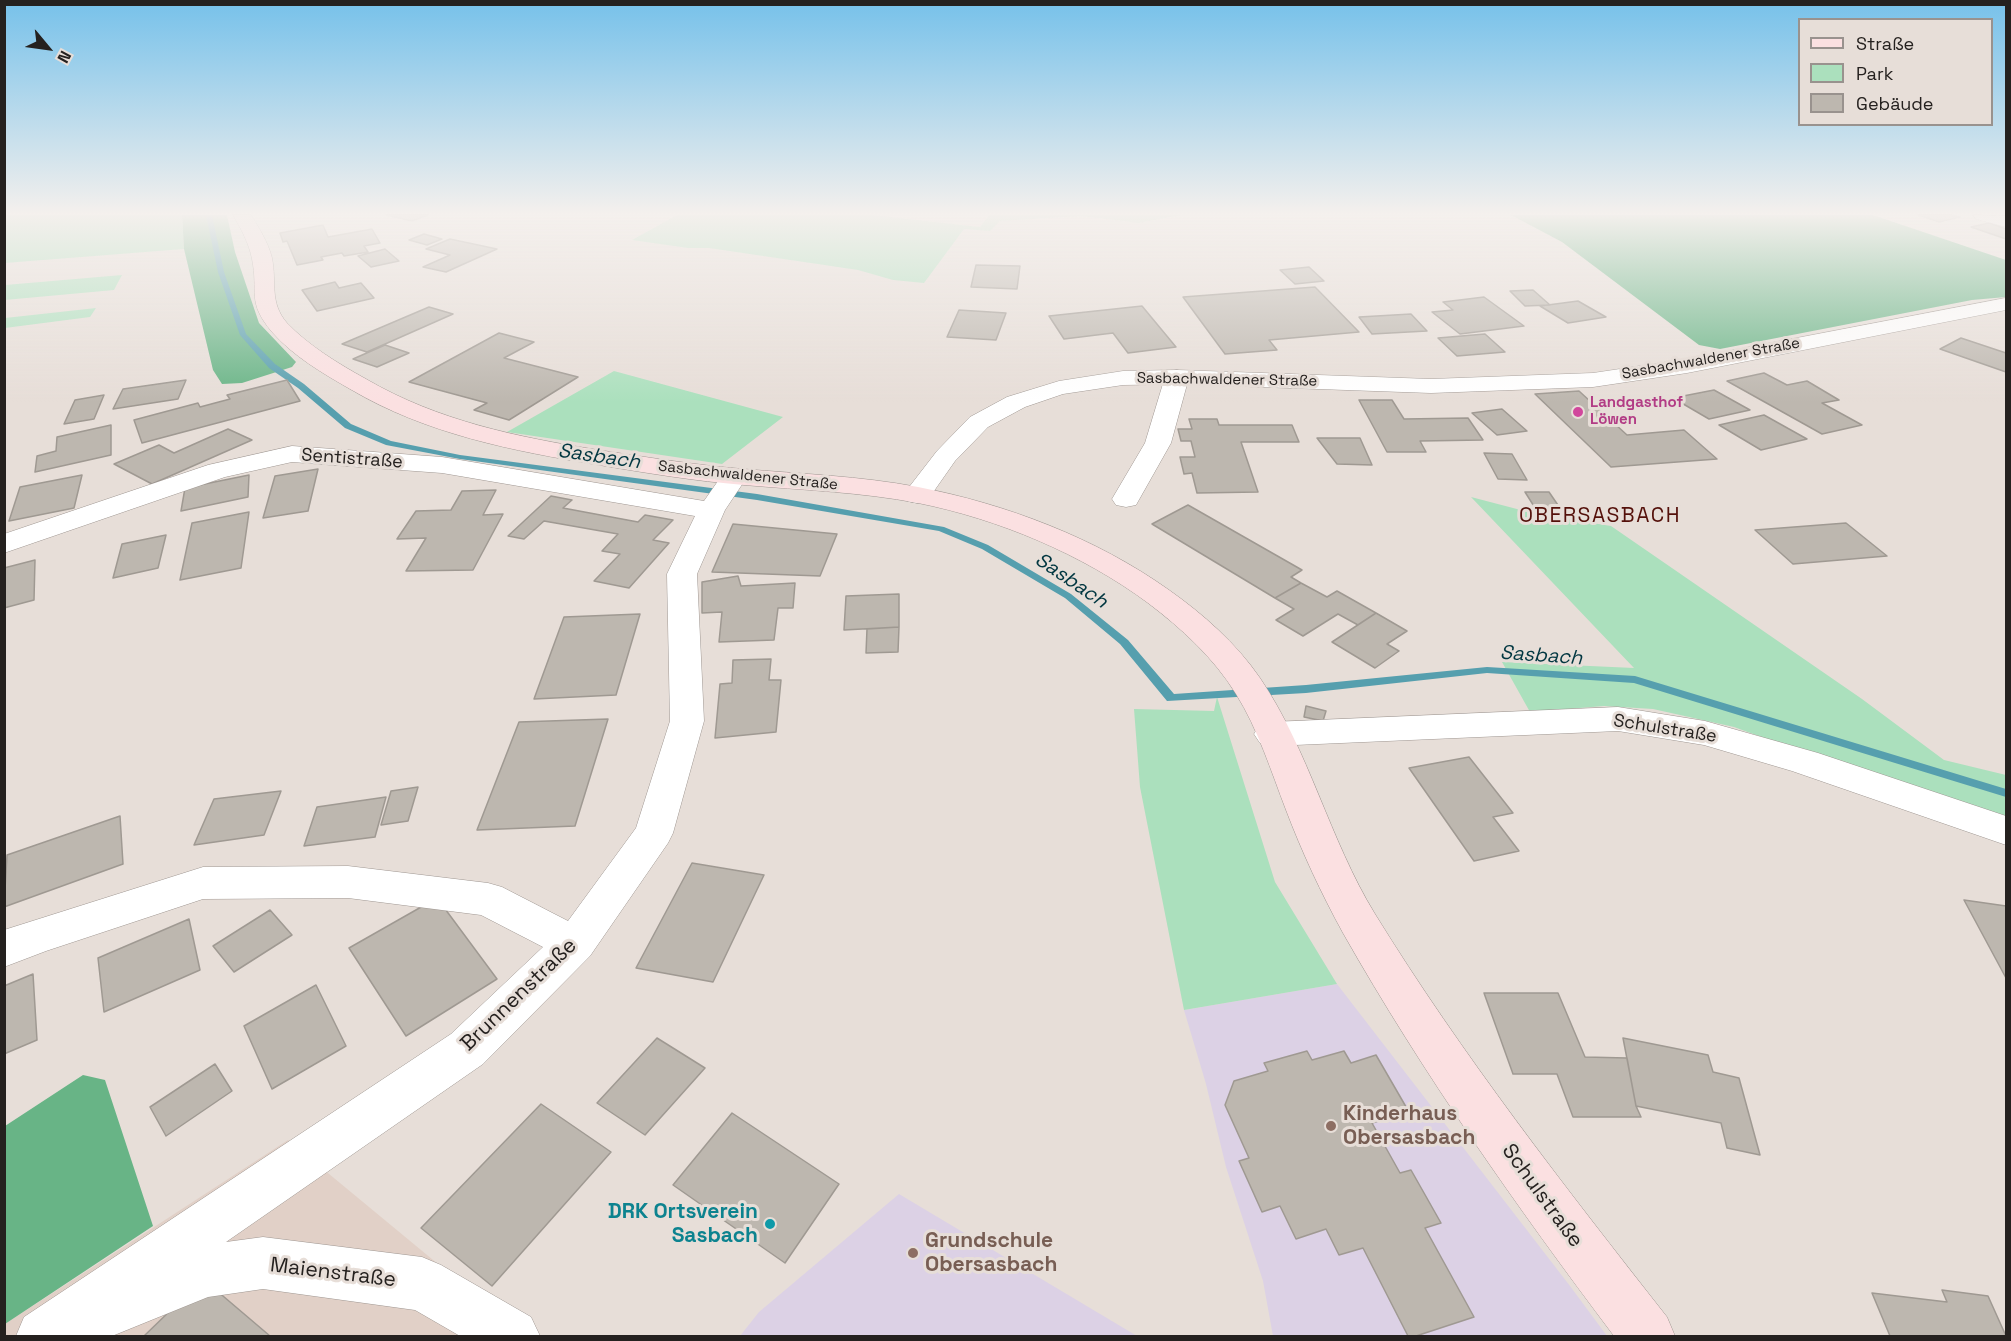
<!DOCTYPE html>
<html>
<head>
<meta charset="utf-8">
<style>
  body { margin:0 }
  #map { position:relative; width:2011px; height:1341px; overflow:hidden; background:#e7ded8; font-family:"Space Grotesk",sans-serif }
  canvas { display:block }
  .frame { position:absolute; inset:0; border:6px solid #25211f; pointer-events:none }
  .legend { position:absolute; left:1798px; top:18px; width:195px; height:108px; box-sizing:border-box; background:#e7ded8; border:2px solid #99928e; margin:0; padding:8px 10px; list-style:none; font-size:18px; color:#25211f }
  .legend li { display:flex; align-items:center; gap:12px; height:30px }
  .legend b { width:30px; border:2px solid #99928e }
  .north { position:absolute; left:18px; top:18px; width:60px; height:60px; -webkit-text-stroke:4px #e7ded8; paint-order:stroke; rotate:119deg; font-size:16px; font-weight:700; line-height:24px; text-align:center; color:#25211f }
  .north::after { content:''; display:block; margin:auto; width:21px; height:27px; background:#25211f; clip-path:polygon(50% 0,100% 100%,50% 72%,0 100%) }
</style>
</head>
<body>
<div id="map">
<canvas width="2011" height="1341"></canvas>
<div class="frame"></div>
<ul class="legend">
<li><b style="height:8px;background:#fbe0e1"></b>Straße</li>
<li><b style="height:16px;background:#abe0bd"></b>Park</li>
<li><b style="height:16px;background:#bdb7af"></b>Gebäude</li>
</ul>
<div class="north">N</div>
</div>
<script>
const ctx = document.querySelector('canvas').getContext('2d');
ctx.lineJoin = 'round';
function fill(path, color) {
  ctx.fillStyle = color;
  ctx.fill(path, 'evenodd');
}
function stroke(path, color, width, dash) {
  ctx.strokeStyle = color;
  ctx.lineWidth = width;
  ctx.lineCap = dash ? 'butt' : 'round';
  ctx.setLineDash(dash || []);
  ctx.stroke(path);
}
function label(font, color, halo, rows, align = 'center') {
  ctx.font = font + ' "Space Grotesk",sans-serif';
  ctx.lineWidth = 6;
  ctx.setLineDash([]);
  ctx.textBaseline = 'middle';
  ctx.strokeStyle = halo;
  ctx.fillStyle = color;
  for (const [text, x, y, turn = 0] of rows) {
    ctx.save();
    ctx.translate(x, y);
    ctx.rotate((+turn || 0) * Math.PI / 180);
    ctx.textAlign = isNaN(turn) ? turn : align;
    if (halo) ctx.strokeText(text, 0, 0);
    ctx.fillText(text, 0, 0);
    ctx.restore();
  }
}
fill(new Path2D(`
  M288,1140L525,1336H5V1324Z`), '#e1d0c7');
fill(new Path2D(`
  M1337,984L1570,1286L1607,1336H1273L1263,1281L1226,1167L1206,1084L1184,1010Z
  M899,1194L1137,1336H740L759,1312Z`), '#dcd1e5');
fill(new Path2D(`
  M5,215H182L184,249L5,263Z
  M677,215H873L980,227L989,215H1181L1139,223L1081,216L1000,221L990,231L964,229L924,283L893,280L858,270L709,248H688L632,240Z
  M122,275L114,290L5,300V285Z
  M96,308L90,317L5,328V318Z
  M614,371L783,417L722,464L507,432Z
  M1471,497L1536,514L1611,526L1862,699L1944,760L2006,775V816L1855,771L1734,727L1653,709L1604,706L1530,712L1502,662L1634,668Z
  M1217,697L1275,882L1337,984L1184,1010L1140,787L1134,709L1214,711Z`), '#abe0bd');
fill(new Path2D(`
  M182,215H227L235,252L259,323L296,362L292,367L242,383L222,384L213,370L184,249Z
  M1511,215H1873L2006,260V297L1972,300L1720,349L1699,345L1562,242Z
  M83,1075L105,1080L153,1226L5,1324V1126Z`), '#68b486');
fill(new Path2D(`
  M206,215H212L224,272L246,334L275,364L304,384L351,424L391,441L460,455L757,494L944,527L988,545L1071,594L1128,640L1174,694L1306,685L1487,667L1635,676L2006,789V797L1634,683L1487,673L1306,693L1167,701L1120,644L1065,598L982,549L939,531L757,500L460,459L386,445L345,428L298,388L269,368L240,335L218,272Z`), '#569fae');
const building = new Path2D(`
  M386,215H428L412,221Z
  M1918,215H1952L1960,217L1939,222Z
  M1989,223L2006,229V239L1971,227Z
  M323,225L328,237L372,229L380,243L364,246L368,252L344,256L342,253L321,257L323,260L297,265L287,241L283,242L280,233Z
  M424,234L442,239L427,245L409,240Z
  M450,239L497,249L446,272L423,267L450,255L426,249Z
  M385,249L399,261L371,267L358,256Z
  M976,265L1020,266L1017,289L971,287Z
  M1309,267L1324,281L1295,284L1280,270Z
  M335,282L339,288L361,283L374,298L317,311L302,290Z
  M1315,287L1359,332L1269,340L1277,350L1225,354L1183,297Z
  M1533,290L1550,305L1525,306L1510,291Z
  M1484,297L1524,326L1460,334L1432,312L1453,310L1443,302Z
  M1578,301L1606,317L1568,323L1540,306Z
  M1142,306L1176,347L1128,353L1113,333L1064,339L1049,316Z
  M429,307L453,314L367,352L342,344Z
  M959,310L1006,313L996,340L947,337Z
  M1411,314L1427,331L1372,334L1359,317Z
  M499,333L534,342L504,358L578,377L509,420L474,410L487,403L409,382Z
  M1485,334L1505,352L1457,356L1438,338Z
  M1961,338L2006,353V372L1940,349Z
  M385,345L409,353L377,367L353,359Z
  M1764,373L1787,385L1807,381L1839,400L1822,403L1862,425L1822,434L1727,381Z
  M186,380L178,399L113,409L123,389Z
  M287,380L300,401L142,443L134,420L198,403L200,407L230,399L227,395Z
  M1714,390L1750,410L1709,419L1673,398Z
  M1579,391L1627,435L1684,430L1717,459L1611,467L1535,394Z
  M104,395L94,419L64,424L75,400Z
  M1359,400H1392L1404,419L1468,418L1483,440L1420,441L1426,452H1387Z
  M1502,409L1527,431L1497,435L1472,413Z
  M1764,415L1807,439L1761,450L1719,425Z
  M1189,419H1217L1219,425H1292L1299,442H1241L1258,492L1197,493L1192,473L1184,474L1180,457H1195L1191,441H1181L1178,429H1192Z
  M111,425V455L35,472L37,456L56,451L57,437Z
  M228,429L252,440L152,484L114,464L159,445L174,453Z
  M1317,438H1360L1372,465L1337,464Z
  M1484,453L1512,454L1527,480L1498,479Z
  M318,469L308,511L263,518L275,476Z
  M82,475L74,508L9,521L20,487Z
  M249,475L248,497L181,511L185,488Z
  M496,490L483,515L503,514L473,570L406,571L426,538L397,539L416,511L451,510L462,491Z
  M1525,492H1549L1562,511H1537Z
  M551,496L572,500L563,508L638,522L645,515L673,520L653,540L669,543L629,588L594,581L620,554L602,551L618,534L544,521L524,539L508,536Z
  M1188,505L1302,570L1291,577L1301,583L1275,598L1152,524Z
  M249,512L241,568L180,580L192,523Z
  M1846,523L1887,556L1793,564L1755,530Z
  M733,524L837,534L820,576L712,572Z
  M166,535L158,568L113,578L122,544Z
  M35,560L34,600L4,608V568Z
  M738,576L741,586L795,583L793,608H778L774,640L719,642L722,612L702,613V582Z
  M1301,583L1327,597L1337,591L1376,613L1358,625L1338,614L1303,636L1276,620L1294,609L1275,598Z
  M899,594V627L844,630L846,596Z
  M1376,613L1407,631L1387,644L1399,651L1375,668L1332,642Z
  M640,614L616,695L534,699L564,617Z
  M899,627L898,652L866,653L867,629Z
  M771,659L769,680H781L776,732L715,738L720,684L732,683L733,660Z
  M1306,706L1326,711L1323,721L1304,717Z
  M608,719L575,826L477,830L519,722Z
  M1469,757L1513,813L1493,817L1519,851L1474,861L1409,768Z
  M418,787L408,821L381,825L391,791Z
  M281,791L264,835L194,845L214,799Z
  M386,797L375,837L304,846L317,807Z
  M120,816L123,864L4,907L7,855Z
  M692,863L764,875L713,982L636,968Z
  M437,898L497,979L406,1036L349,948Z
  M1964,900L2006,906V978Z
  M270,910L292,935L234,972L213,946Z
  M189,919L200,970L104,1012L98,958Z
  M33,974L37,1040L4,1054V986Z
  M316,985L346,1046L272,1089L244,1026Z
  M1484,993H1558L1585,1057L1627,1058L1636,1106L1641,1117H1573L1557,1074H1513Z
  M657,1038L705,1068L645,1135L597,1103Z
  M1623,1038L1708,1055L1713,1072L1739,1078L1760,1155L1727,1148L1721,1123L1636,1106Z
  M1307,1051L1312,1060L1344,1051L1351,1063L1376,1055L1409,1112L1372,1123L1400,1173L1411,1170L1441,1223L1425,1228L1474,1317L1416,1336H1408L1363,1248L1339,1255L1326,1229L1296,1239L1280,1206L1262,1212L1239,1161L1249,1158L1225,1105L1234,1081L1268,1071L1264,1063Z
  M215,1064L232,1091L166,1136L150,1107Z
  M541,1104L611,1152L492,1286L421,1228Z
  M732,1113L839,1184L785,1263L673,1185Z
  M203,1279L270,1336H144Z
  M1942,1290L1988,1296L2006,1336H1890L1872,1293L1947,1302Z`);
fill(building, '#bdb7af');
stroke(building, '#9f9992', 1.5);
const minor = new Path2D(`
  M1973,215L2006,216V227L1976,219Z
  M1177,370L1185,372L1189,377L1171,443L1136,505L1126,507L1116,505L1112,499L1145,443L1165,377L1169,372Z
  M292,446L442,457L704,501L725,471L734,469L743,471L747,477L725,510L697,574L704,721L673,833L668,843L590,956L483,1064L226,1242L263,1237L422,1257L441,1265L531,1317L540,1336H460L415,1310L263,1289L208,1297L112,1336H16L24,1317L451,1034L543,947L481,915L348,898L203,899L46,951L4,967V930L203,867L348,866L488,883L502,887L568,921L636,828L670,721L667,574L695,516L442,473L292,462L225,477L4,553V534L208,465Z
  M1618,707L1705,721L1818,753L2006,816V845L1792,771L1704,745L1618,731L1272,746L1260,743L1254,734L1260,725L1272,722Z`);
const tertiary = new Path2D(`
  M2006,298V310L1687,373L1593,387L1431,393L1177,384L1123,385L1063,394L1025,407L988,427L955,461L927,501L917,503L907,501L903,495L937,451L970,417L1007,397L1059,381L1123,371L1177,370L1431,379L1593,373L1687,359Z`);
const secondary = new Path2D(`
  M233,215H251C259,228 268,242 272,258C277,283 269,302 287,323C309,346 339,364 366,379C438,421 517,437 598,450C646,457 694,465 743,469C801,474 860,476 918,487C1006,504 1096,538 1169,590C1203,614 1236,643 1260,678C1309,750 1329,839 1375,914C1462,1055 1565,1187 1667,1317L1675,1336H1614C1517,1207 1423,1074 1343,933C1321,893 1302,852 1286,810C1271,771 1258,729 1236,694C1214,658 1181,628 1148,603C1082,554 998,519 918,503C861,492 802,490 744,485C695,481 647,473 599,465C513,451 426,434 350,389C322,373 293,356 272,332C246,301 259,293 252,259C249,243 241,229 233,215Z`);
stroke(minor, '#9f9792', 1);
stroke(tertiary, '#9f9792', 1);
stroke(secondary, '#9f9792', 1);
fill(minor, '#fff');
fill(tertiary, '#fff');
fill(secondary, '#fbe0e1');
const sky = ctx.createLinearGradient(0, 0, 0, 402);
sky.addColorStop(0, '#76c1ea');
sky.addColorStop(0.53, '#f4f0ed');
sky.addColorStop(1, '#f4f0ed00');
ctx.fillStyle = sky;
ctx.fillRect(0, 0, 2011, 402);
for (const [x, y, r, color] of [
  [1578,412,6,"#d1479c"],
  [1331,1126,6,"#8d6e63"],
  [770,1224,6,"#0f9aa8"],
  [913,1253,6,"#8d6e63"]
]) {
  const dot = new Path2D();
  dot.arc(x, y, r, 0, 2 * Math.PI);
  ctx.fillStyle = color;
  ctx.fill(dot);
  stroke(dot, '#e7ded8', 2);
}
label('15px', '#25211f', '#e7ded8', [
  ["Sasbachwaldener Straße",1711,359,-10],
  ["Sasbachwaldener Straße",1227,380,1],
  ["Sasbachwaldener Straße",748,476,6]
]);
label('bold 15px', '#b23c85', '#e7ded8', [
  ["Landgasthof",1590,403],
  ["Löwen",1590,420]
], 'left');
label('18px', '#25211f', '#e7ded8', [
  ["Sentistraße",352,459,4],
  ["Schulstraße",1665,729,9]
]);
label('italic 20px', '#023741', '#e7ded8', [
  ["Sasbach",599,457,8],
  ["Sasbach",1071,581,34],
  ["Sasbach",1541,656,4]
]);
ctx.letterSpacing = '1.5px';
label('21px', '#54100a', '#e7ded8', [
  ["OBERSASBACH",1600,516]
]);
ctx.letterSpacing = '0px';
label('21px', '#25211f', '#e7ded8', [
  ["Brunnenstraße",519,995,-44],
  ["Schulstraße",1542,1196,54],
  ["Maienstraße",333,1273,7]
]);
label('bold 21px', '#785e54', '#e7ded8', [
  ["Kinderhaus",1343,1114],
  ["Obersasbach",1343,1138],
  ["Grundschule",925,1241],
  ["Obersasbach",925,1265]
], 'left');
label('bold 21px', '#0d838f', '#e7ded8', [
  ["DRK Ortsverein",758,1212],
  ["Sasbach",758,1236]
], 'right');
</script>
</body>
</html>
